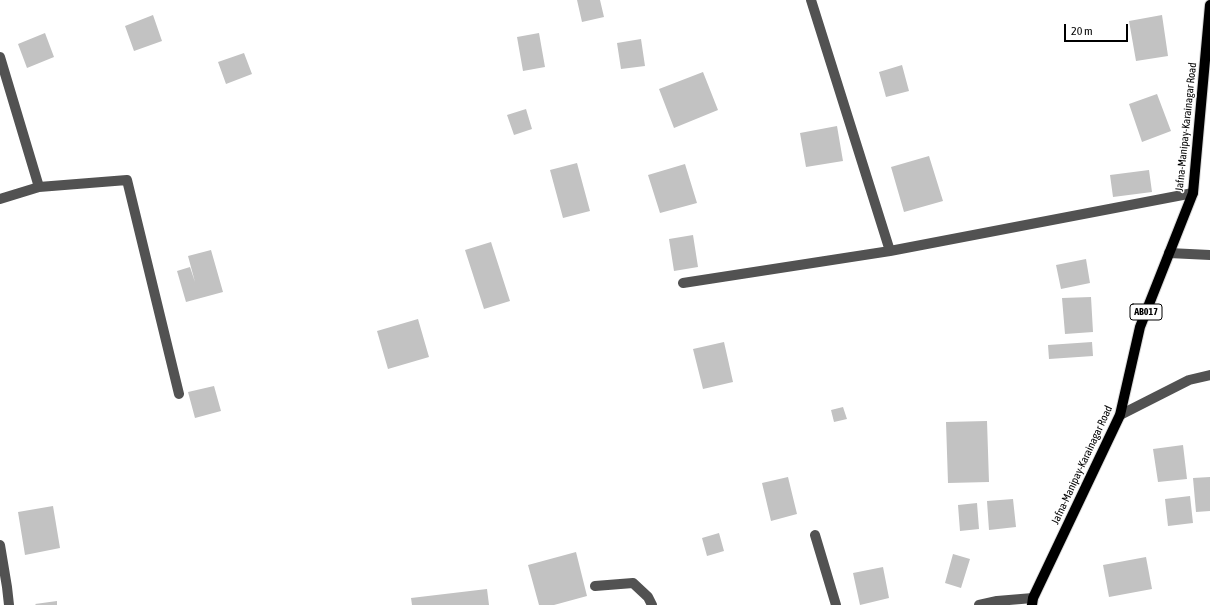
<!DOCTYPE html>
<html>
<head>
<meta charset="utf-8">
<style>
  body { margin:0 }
  #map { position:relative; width:1210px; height:605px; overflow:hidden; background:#fff; font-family:"Asap Condensed",sans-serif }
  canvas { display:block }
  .scale { position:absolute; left:1064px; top:24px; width:64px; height:18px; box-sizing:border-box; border:2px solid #000; border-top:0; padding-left:5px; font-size:12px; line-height:14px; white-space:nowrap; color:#000; -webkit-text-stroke:3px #fff; paint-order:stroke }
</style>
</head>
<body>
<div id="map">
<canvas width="1210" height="605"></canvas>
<div class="scale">20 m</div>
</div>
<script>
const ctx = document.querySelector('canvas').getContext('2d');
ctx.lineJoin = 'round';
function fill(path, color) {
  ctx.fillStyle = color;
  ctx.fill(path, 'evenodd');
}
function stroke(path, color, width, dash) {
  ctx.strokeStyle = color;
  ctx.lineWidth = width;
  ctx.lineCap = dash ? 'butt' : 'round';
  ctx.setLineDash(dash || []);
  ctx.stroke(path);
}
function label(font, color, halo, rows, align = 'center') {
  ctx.font = font + ' "Asap Condensed",sans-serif';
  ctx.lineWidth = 3;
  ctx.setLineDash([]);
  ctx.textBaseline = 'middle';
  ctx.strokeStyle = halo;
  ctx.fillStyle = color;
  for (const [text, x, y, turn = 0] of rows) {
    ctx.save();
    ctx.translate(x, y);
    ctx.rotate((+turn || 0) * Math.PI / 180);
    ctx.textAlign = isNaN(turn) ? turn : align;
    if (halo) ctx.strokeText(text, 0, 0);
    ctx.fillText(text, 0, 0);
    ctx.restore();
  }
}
fill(new Path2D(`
  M577,0H600L604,17L582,22Z
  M153,15L162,41L134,51L125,26Z
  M1162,15L1168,56L1136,61L1129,21Z
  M45,33L54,57L27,68L18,44Z
  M539,33L545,67L523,71L517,37Z
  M641,39L645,66L621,69L617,43Z
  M244,53L252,74L226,84L218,62Z
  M902,65L909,91L886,97L879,72Z
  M703,72L718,110L674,128L659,89Z
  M1157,94L1171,131L1142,142L1129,104Z
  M526,109L532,129L514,135L507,115Z
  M837,126L843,161L806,167L800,133Z
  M929,156L943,201L904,212L891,167Z
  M577,163L590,211L563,218L550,170Z
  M685,164L697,203L660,213L648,175Z
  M1149,170L1152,192L1113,197L1110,175Z
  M693,235L698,267L674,271L669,239Z
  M491,242L510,301L484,309L465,250Z
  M211,250L223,292L186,302L177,271L190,267L195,282L188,256Z
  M1086,259L1090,283L1061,289L1056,265Z
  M1091,297L1093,332L1065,334L1062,298Z
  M418,319L429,357L388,369L377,331Z
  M724,342L733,382L703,389L693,349Z
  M1092,342L1093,356L1049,359L1048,345Z
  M214,386L221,411L195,418L188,392Z
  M843,407L847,419L834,422L831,410Z
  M987,421L989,482L948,483L946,422Z
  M1183,445L1187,479L1158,482L1153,449Z
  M788,477L797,514L771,521L762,483Z
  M1210,477V511L1196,512L1193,478Z
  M1190,496L1193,523L1168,526L1165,499Z
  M1013,499L1016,527L989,530L987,501Z
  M977,503L979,529L960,531L958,505Z
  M53,506L60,548L25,555L18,512Z
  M719,533L724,551L707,556L702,538Z
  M576,552L587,596L554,605H539L528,565Z
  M953,554L970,559L961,588L945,583Z
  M1146,557L1152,589L1109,597L1103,565Z
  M883,567L889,598L860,605L853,573Z
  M487,589L489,605H412L411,598Z
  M57,601V605H36L35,604Z`), '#c2c2c2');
const major = new Path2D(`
  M1032,605L1033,598L1120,415L1140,327L1193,193L1210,5`);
stroke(major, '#dbdbdb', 12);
stroke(new Path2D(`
  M811,0L890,251L1193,193
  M0,57L39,187
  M0,199L39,187L127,180L179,394
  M1169,253L1210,255
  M683,283L890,251
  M1120,415L1189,380L1210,375
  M815,535L836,605
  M0,545L7,587L9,605
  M595,586L633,583L648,597L652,605
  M979,605L997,601L1033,598`), '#525252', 10);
stroke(major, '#000', 10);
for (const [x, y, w] of [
  [1146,312,32]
]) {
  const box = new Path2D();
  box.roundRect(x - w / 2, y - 8, w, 16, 3);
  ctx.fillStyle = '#fff';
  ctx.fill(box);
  stroke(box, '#000', 1);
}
label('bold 10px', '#000', null, [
  ["AB017",1146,312]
]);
label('11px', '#000', '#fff', [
  ["Jafna-Manipay-Karainagar Road",1186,127,-84],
  ["Jafna-Manipay-Karainagar Road",1082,465,-65]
]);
</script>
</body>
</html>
